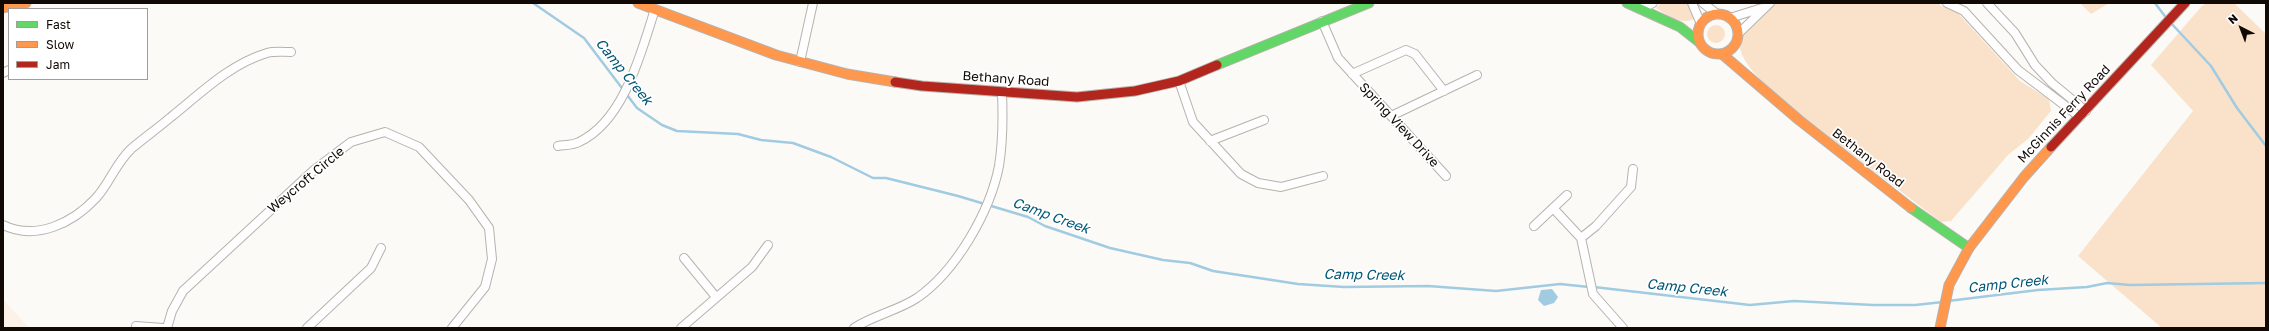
<!DOCTYPE html>
<html>
<head>
<meta charset="utf-8">
<style>
  body { margin:0 }
  #map { position:relative; width:2269px; height:331px; overflow:hidden; background:#fcfaf7; font-family:"Golos Text",sans-serif }
  canvas { display:block }
  .frame { position:absolute; inset:0; border:4px solid #110a04; pointer-events:none }
  .legend { position:absolute; left:8px; top:8px; width:140px; height:72px; box-sizing:border-box; background:#fff; border:1px solid #a09d9b; margin:0; padding:5px 7px; list-style:none; font-size:12px; color:#110a04 }
  .legend li { display:flex; align-items:center; gap:8px; height:20px }
  .legend b { width:20px; border:1px solid #a09d9b }
  .north { position:absolute; left:2221px; top:8px; width:40px; height:40px; -webkit-text-stroke:3px #fff; paint-order:stroke; rotate:318deg; font-size:11px; font-weight:700; line-height:16px; text-align:center; color:#110a04 }
  .north::after { content:''; display:block; margin:auto; width:14px; height:18px; background:#110a04; clip-path:polygon(50% 0,100% 100%,50% 72%,0 100%) }
</style>
</head>
<body>
<div id="map">
<canvas width="2269" height="331"></canvas>
<div class="frame"></div>
<ul class="legend">
<li><b style="height:5px;background:#63d668"></b>Fast</li>
<li><b style="height:5px;background:#ff974d"></b>Slow</li>
<li><b style="height:5px;background:#b3261e"></b>Jam</li>
</ul>
<div class="north">N</div>
</div>
<script>
const ctx = document.querySelector('canvas').getContext('2d');
ctx.lineJoin = 'round';
function fill(path, color) {
  ctx.fillStyle = color;
  ctx.fill(path, 'evenodd');
}
function stroke(path, color, width, dash) {
  ctx.strokeStyle = color;
  ctx.lineWidth = width;
  ctx.lineCap = dash ? 'butt' : 'round';
  ctx.setLineDash(dash || []);
  ctx.stroke(path);
}
function label(font, color, halo, rows, align = 'center') {
  ctx.font = font + ' "Golos Text",sans-serif';
  ctx.lineWidth = 3.5;
  ctx.setLineDash([]);
  ctx.textBaseline = 'middle';
  ctx.strokeStyle = halo;
  ctx.fillStyle = color;
  for (const [text, x, y, turn = 0] of rows) {
    ctx.save();
    ctx.translate(x, y);
    ctx.rotate((+turn || 0) * Math.PI / 180);
    ctx.textAlign = isNaN(turn) ? turn : align;
    if (halo) ctx.strokeText(text, 0, 0);
    ctx.fillText(text, 0, 0);
    ctx.restore();
  }
}
fill(new Path2D(`
  M3,299L29,328H3Z`), '#fcf2e7');
fill(new Path2D(`
  M1661,3H1687L1695,18C1683,27 1666,14 1656,8Z
  M1775,3H1937L1943,7L1955,10L2020,81L2049,99L2051,111L2028,139L2008,155L1951,221L1941,222L1790,107C1776,95 1736,62 1740,42C1742,29 1765,12 1775,3Z
  M2080,3H2109L2091,14Z
  M2206,3H2234L2266,34V328H2162L2078,256L2193,111L2151,65L2201,7Z
  M1707 34a9 9 0 1 1 18 0a9 9 0 1 1-18 0Z`), '#f9e2c9');
fill(new Path2D(`
  M1552,289L1558,297L1554,303L1544,306L1538,300L1541,290Z`), '#a1cbe1');
stroke(new Path2D(`
  M533,3L584,38L637,108L662,125L677,131L738,134L761,140L793,143L831,157L873,178H886L958,196L1028,217L1045,226L1110,248L1163,260L1190,263L1213,271L1298,284L1344,287L1428,286L1496,291L1560,284L1589,287
  M2155,3L2167,19
  M2170,22L2211,66L2237,108L2266,146
  M1594,287L1750,305L1794,301L1873,305H1915L1943,302
  M1948,301L2038,290L2087,287L2107,283L2130,285L2266,283`), '#a1cbe1', 2.5);
const street = new Path2D(`
  M1692,3L1701,24
  M1703,3L1717,14
  M1947,3L1964,11L2018,70L2080,117
  M1987,3L2015,33L2035,65L2052,83L2086,111
  M1637,7L1644,8L1653,3
  M1730,18L1762,8
  M1322,21L1338,58L1446,176
  M1738,34L1770,3
  M800,62L813,3
  M3,73L9,70
  M1352,74L1406,50L1415,54L1444,91
  M1179,81L1193,122L1241,174L1258,183L1281,187L1323,176
  M1391,116L1477,75
  M1210,141L1264,120
  M558,146C565,145 574,145 579,142C624,121 641,53 655,9
  M1553,208L1581,238L1593,294L1623,328
  M3,225C36,241 73,223 96,198C109,184 116,163 131,149C144,138 158,128 171,117C201,93 230,64 267,53C274,51 283,52 291,52
  M1534,226L1567,195
  M1581,238L1596,226L1631,187L1633,169
  M684,258L716,297
  M136,326L163,328
  M167,328L172,311L183,291L314,170L351,142L385,132L419,147L469,200L489,228L492,259L485,287L452,328
  M307,328L371,268L381,248
  M681,328L752,267L768,245
  M854,328C874,315 897,311 917,298C956,271 990,212 999,166C1003,141 1003,117 1002,93`);
const fast = new Path2D(`
  M1627,3L1680,27L1699,42
  M1217,65L1369,3
  M1911,208L1969,248`);
const slow = new Path2D(`
  M638,3L776,55L847,74L895,82
  M3,8L26,3
  M1698 34a20 20 0 1 1 40 0a20 20 0 1 1-40 0Z
  M1722,54L1799,120L1911,208
  M1940,328L1949,285L1969,248L2024,177L2051,147`);
const jam = new Path2D(`
  M895,82L922,86L1077,97L1135,91L1179,81L1217,65
  M2051,147L2185,3`);
stroke(street, '#b7b2ad', 10);
stroke(fast, '#b7b2ad', 11);
stroke(slow, '#b7b2ad', 11);
stroke(jam, '#b7b2ad', 11);
stroke(street, '#fffefe', 8);
stroke(fast, '#63d668', 9);
stroke(slow, '#ff974d', 9);
stroke(jam, '#b3261e', 9);
label('13px', '#110a04', '#fff', [
  ["Bethany Road",1006,79,4],
  ["McGinnis Ferry Road",2064,114,-47],
  ["Spring View Drive",1399,125,47],
  ["Bethany Road",1868,158,38],
  ["Weycroft Circle",306,180,-40]
]);
label('italic 14px', '#015776', '#fff', [
  ["Camp Creek",624,72,51],
  ["Camp Creek",1051,216,20],
  ["Camp Creek",1364,275,1],
  ["Camp Creek",2008,284,-6],
  ["Camp Creek",1687,288,6]
]);
</script>
</body>
</html>
